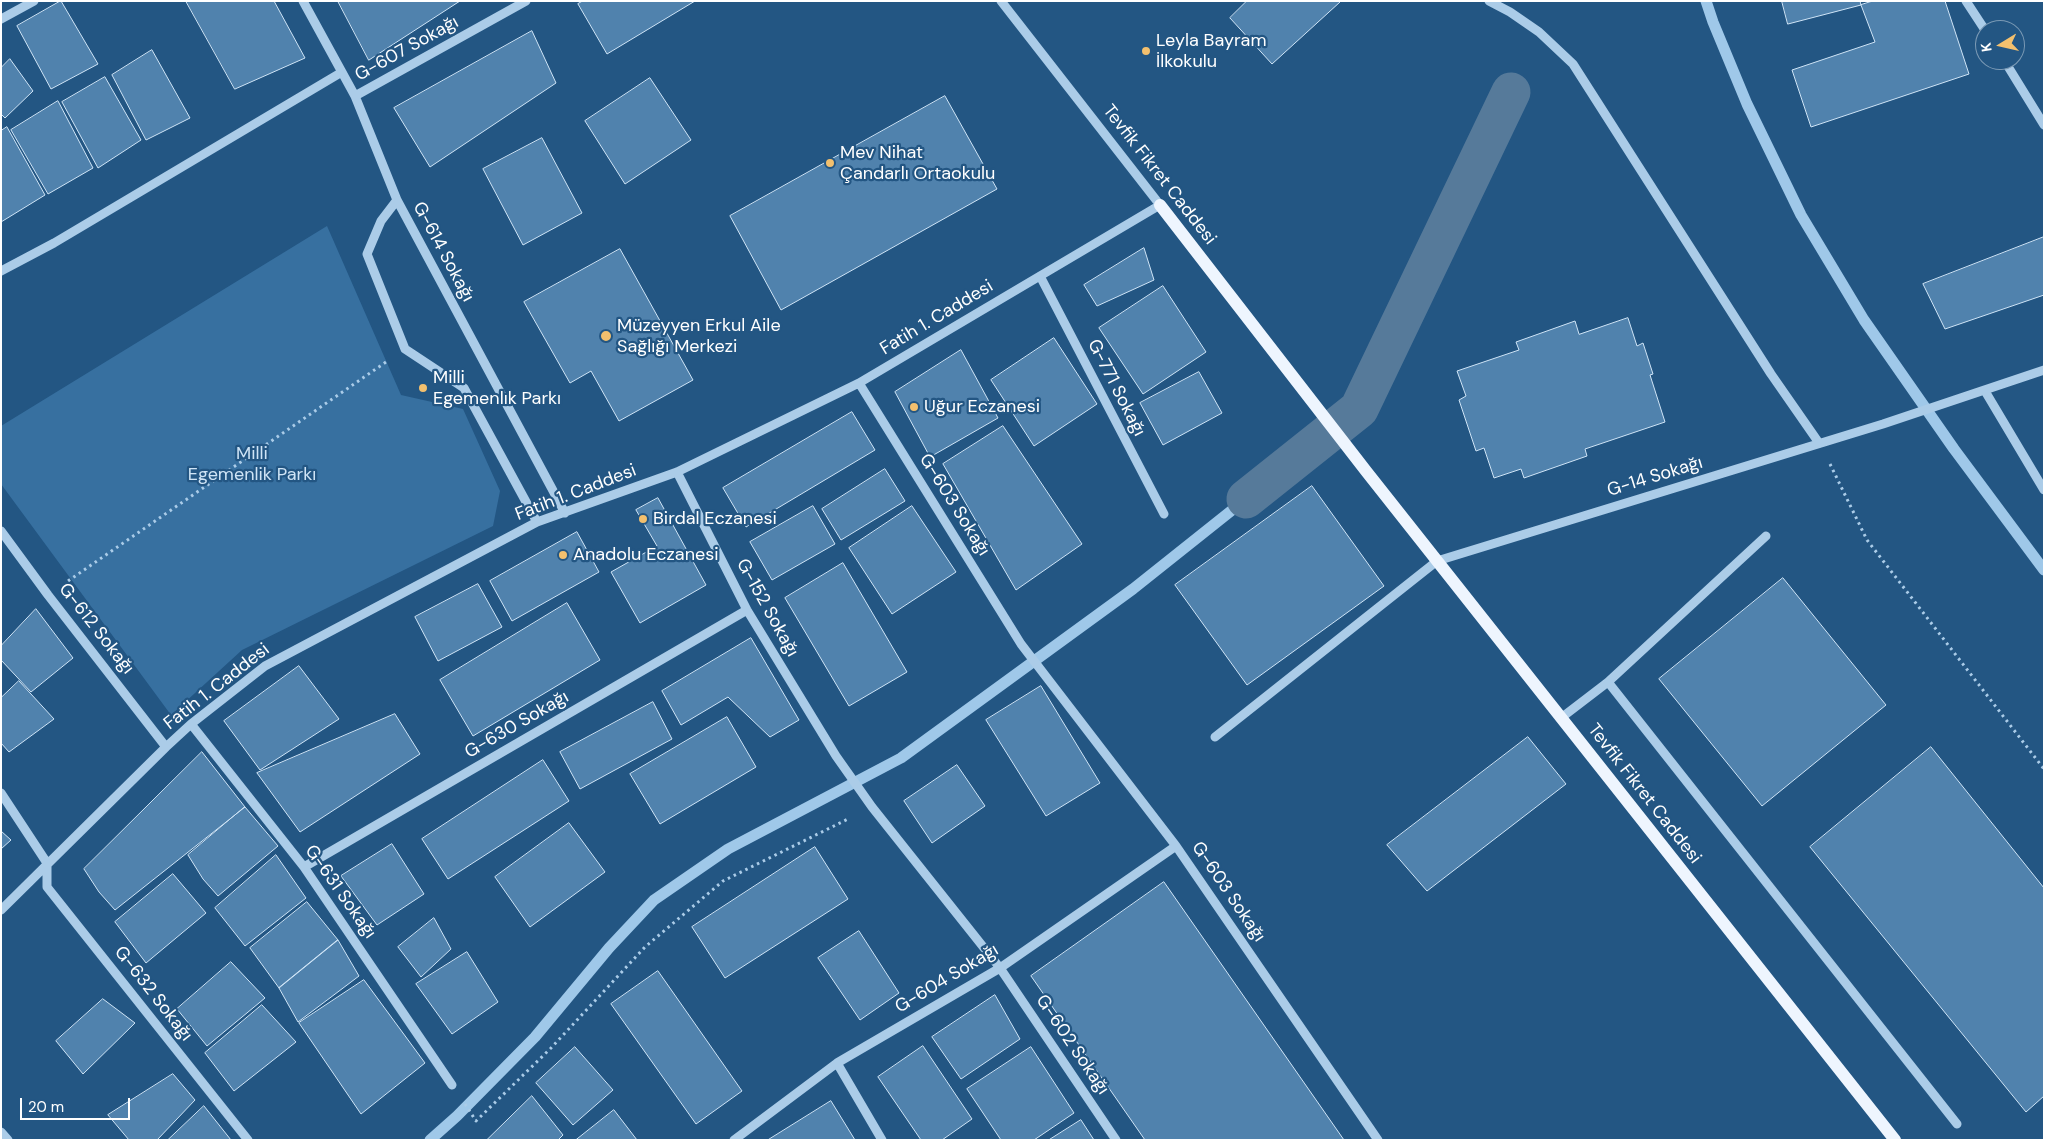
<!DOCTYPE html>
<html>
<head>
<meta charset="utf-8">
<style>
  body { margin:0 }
  #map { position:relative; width:2045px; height:1141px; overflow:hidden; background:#235683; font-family:"DM Sans",sans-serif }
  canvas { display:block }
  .frame { position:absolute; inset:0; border:2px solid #fff; pointer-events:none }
  .north { position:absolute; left:1975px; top:20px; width:50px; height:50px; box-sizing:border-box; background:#235683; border:1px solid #7b9ab5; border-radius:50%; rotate:261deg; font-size:14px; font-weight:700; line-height:20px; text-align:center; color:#fff }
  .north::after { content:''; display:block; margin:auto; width:18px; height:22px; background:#f3c06e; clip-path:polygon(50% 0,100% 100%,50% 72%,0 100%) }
  .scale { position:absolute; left:20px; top:1098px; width:110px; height:22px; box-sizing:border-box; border:2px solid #fff; border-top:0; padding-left:6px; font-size:15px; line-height:18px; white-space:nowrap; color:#fff; -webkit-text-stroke:4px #235683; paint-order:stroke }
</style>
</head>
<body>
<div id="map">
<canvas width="2045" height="1141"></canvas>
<div class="frame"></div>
<div class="north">K</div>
<div class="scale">20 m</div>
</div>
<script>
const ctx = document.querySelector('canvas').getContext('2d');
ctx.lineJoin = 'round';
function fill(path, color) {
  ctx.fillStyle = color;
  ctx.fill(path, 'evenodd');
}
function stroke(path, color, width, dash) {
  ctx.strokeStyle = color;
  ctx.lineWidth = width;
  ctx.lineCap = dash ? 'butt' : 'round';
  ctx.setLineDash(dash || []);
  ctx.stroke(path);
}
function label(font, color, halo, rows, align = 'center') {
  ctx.font = font + ' "DM Sans",sans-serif';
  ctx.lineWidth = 4.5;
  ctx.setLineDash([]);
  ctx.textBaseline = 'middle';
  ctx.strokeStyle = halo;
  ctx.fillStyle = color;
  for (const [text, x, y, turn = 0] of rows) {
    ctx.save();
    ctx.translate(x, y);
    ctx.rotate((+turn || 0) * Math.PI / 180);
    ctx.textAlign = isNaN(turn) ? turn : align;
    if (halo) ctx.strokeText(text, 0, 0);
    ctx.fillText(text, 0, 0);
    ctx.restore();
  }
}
fill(new Path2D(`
  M327,226L401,395L463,409L500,491L493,526L242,650L171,715L1,484V426Z`), '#3770a0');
stroke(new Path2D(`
  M1706,1L1713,22L1747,104L1801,215L1864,320L1954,449L2044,570
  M430,1140L457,1116L535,1037L609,948L654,900L728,849L901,758L1133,589L1246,499`), '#9fc8e9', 11);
stroke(new Path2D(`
  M1246,499L1359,409L1511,92`), '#567a9a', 39);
const building = new Path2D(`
  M61,1L98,64L51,89L17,26Z
  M186,1H274L305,58L235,89Z
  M338,1H460L369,60Z
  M583,1H695L607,54L578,4Z
  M1247,1H1340V2L1272,64L1230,18Z
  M1782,1H1860L1861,5L1788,24Z
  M1873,1H1945L1969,74L1811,127L1792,70L1875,42L1861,5Z
  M532,31L556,83L430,167L394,108Z
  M152,50L190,118L146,140L112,75Z
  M10,59L33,91L5,118L1,114V68Z
  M105,77L141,140L98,168L62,102Z
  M650,78L691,140L625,184L585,121Z
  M945,96L997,189L781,310L730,216Z
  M58,101L93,168L48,194L11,130Z
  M7,127L45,195L1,222V131Z
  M542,138L582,213L523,245L483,169Z
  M2044,237V295L1945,329L1923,284Z
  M1144,248L1154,280L1097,306L1084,285Z
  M620,249L693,380L619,421L591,371L570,383L524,302Z
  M1163,286L1206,352L1143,394L1099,328Z
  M1628,318L1637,346L1643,343L1653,374L1650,375L1665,422L1585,449L1587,456L1524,478L1521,469L1494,478L1484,448L1476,451L1459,400L1466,396L1457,371L1519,350L1516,342L1575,321L1579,334Z
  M1054,338L1097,404L1034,446L991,380Z
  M961,350L998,418L930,457L895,392Z
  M1199,372L1222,413L1163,445L1140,403Z
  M852,412L875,450L746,527L723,488Z
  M1003,426L1082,544L1016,590L943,464Z
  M885,469L905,501L841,540L822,509Z
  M1312,486L1384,586L1247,685L1175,585Z
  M658,498L706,585L640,623L611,572L657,546L636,510Z
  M813,506L835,544L772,580L750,542Z
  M912,506L956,572L892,614L849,548Z
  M577,532L599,572L512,621L490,581Z
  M843,563L907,672L849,706L785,598Z
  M1783,578L1886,705L1762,806L1659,679Z
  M478,584L502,627L438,661L415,617Z
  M567,603L600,660L473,736L440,680Z
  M36,609L73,658L31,692L1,660V646Z
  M751,638L799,720L770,737L728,697L681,725L662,691Z
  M299,666L339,719L260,770L224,721Z
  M19,681L54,719L9,752L1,743V698Z
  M1041,686L1100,783L1046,816L986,720Z
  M653,702L672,739L580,789L560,752Z
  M395,714L420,754L300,832L257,773Z
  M727,717L756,767L660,824L630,774Z
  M1528,737L1566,784L1427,891L1387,845Z
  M1931,747L2044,888V1096L2026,1112L1810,847Z
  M202,752L245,807L115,910L99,892L84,869Z
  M543,760L569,801L448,879L422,839Z
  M957,765L985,806L932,843L904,801Z
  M245,807L278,846L218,896L203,879L188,855Z
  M569,823L605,872L530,927L495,877Z
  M1,831L11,840L1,849Z
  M392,844L424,894L377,925L341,876Z
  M815,847L848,899L725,978L692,927Z
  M276,855L306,898L245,946L215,908Z
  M173,874L206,913L146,963L115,922Z
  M1164,882L1344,1140H1145L1031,976Z
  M307,902L338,940L279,988L250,948Z
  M434,918L451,949L421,977L398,947Z
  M859,931L899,993L860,1020L818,958Z
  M338,940L359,976L298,1022L279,988Z
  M467,952L498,1002L452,1034L416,984Z
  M231,962L265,998L207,1046L177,1009Z
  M658,971L742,1091L696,1124L611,1004Z
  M364,980L425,1063L361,1114L299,1023Z
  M995,995L1020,1039L961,1079L932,1037Z
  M103,999L135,1023L83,1074L56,1041Z
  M262,1005L296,1042L234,1091L205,1053Z
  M923,1046L972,1119L942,1140H921L878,1077Z
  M575,1047L613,1090L573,1125L536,1083Z
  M1031,1047L1074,1113L1034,1140H1001L967,1089Z
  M173,1074L195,1100L157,1140H129L108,1115Z
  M532,1096L563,1135L558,1140H487Z
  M831,1101L855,1140H768Z
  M204,1106L231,1140H168Z
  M614,1110L637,1140H576Z
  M1081,1120L1094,1140H1049Z`);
fill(building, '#5082ad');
stroke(building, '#cfe4f6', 1);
stroke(new Path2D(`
  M1830,464L1867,540L2044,769
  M68,581L386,362
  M465,1104L476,1121L551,1048L645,947L723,881L850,818`), '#abcce8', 3, [2.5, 4]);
stroke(new Path2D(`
  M303,1L355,96L397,200L565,513
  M1489,1L1510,12L1539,32L1573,64L1771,374L1819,443
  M1966,1L1985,30
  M1,19L34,1
  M2004,60L2044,125
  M355,96L526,1
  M397,200L381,221L367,254L405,349L464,388L537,522
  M1,271L54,243L342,72
  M1040,276L1164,514
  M859,383L1021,644L1176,846L1378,1140
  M1985,391L2044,490
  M677,472L747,610L836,756L872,807L1000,968L1116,1140
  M1,531L48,595L166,747
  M1608,682L1766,536
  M1561,718L1608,682L1957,1124
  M191,724L304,867L452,1085
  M1215,737L1437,561L1883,424L2044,370
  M1,793L47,863V887L248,1140
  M304,867L747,610
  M1,910L166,747L191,724L265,666L537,522L677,472L859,383L1160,205L1001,1
  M837,1063L882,1140
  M1,1132L8,1140
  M734,1140L837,1063L1000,968L1176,846`), '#abcce8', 9);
stroke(new Path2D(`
  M1160,205L1366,471L1895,1140`), '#eef5fe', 12);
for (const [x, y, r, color] of [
  [1146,51,5,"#f3c06e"],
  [830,163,5,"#f3c06e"],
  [606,336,6,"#f3c06e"],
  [423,388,5,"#f3c06e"],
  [914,407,5,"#f3c06e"],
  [643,519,5,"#f3c06e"],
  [563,555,5,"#f3c06e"]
]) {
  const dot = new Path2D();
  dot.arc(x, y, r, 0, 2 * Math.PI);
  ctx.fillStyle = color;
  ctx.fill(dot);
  stroke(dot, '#235683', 2);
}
label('18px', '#fff', '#235683', [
  ["Leyla Bayram",1156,41],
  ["İlkokulu",1156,62],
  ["Mev Nihat",840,153],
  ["Çandarlı Ortaokulu",840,174],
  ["Müzeyyen Erkul Aile",617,326],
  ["Sağlığı Merkezi",617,347],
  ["Milli",433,378],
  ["Egemenlık Parkı",433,399],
  ["Uğur Eczanesi",924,407],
  ["Birdal Eczanesi",653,519],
  ["Anadolu Eczanesi",573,555]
], 'left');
label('18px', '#fff', '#235683', [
  ["G-607 Sokağı",407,49,-29],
  ["Tevfik Fikret Caddesi",1159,175,52],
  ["G-614 Sokağı",443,252,62],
  ["Fatih 1. Caddesi",937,318,-31],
  ["G-771 Sokağı",1116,388,63],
  ["G-14 Sokağı",1655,477,-17],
  ["Fatih 1. Caddesi",576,493,-21],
  ["G-603 Sokağı",954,505,58],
  ["G-152 Sokağı",767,608,61],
  ["G-612 Sokağı",96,629,52],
  ["Fatih 1. Caddesi",217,687,-38],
  ["G-630 Sokağı",517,725,-30],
  ["Tevfik Fikret Caddesi",1644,794,52],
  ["G-631 Sokağı",340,892,55],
  ["G-603 Sokağı",1228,892,56],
  ["G-604 Sokağı",947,979,-31],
  ["G-632 Sokağı",153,994,52],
  ["G-602 Sokağı",1072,1045,56]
]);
label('18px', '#cfe4f6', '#235683', [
  ["Milli",252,454],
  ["Egemenlik Parkı",252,475]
]);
</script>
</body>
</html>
